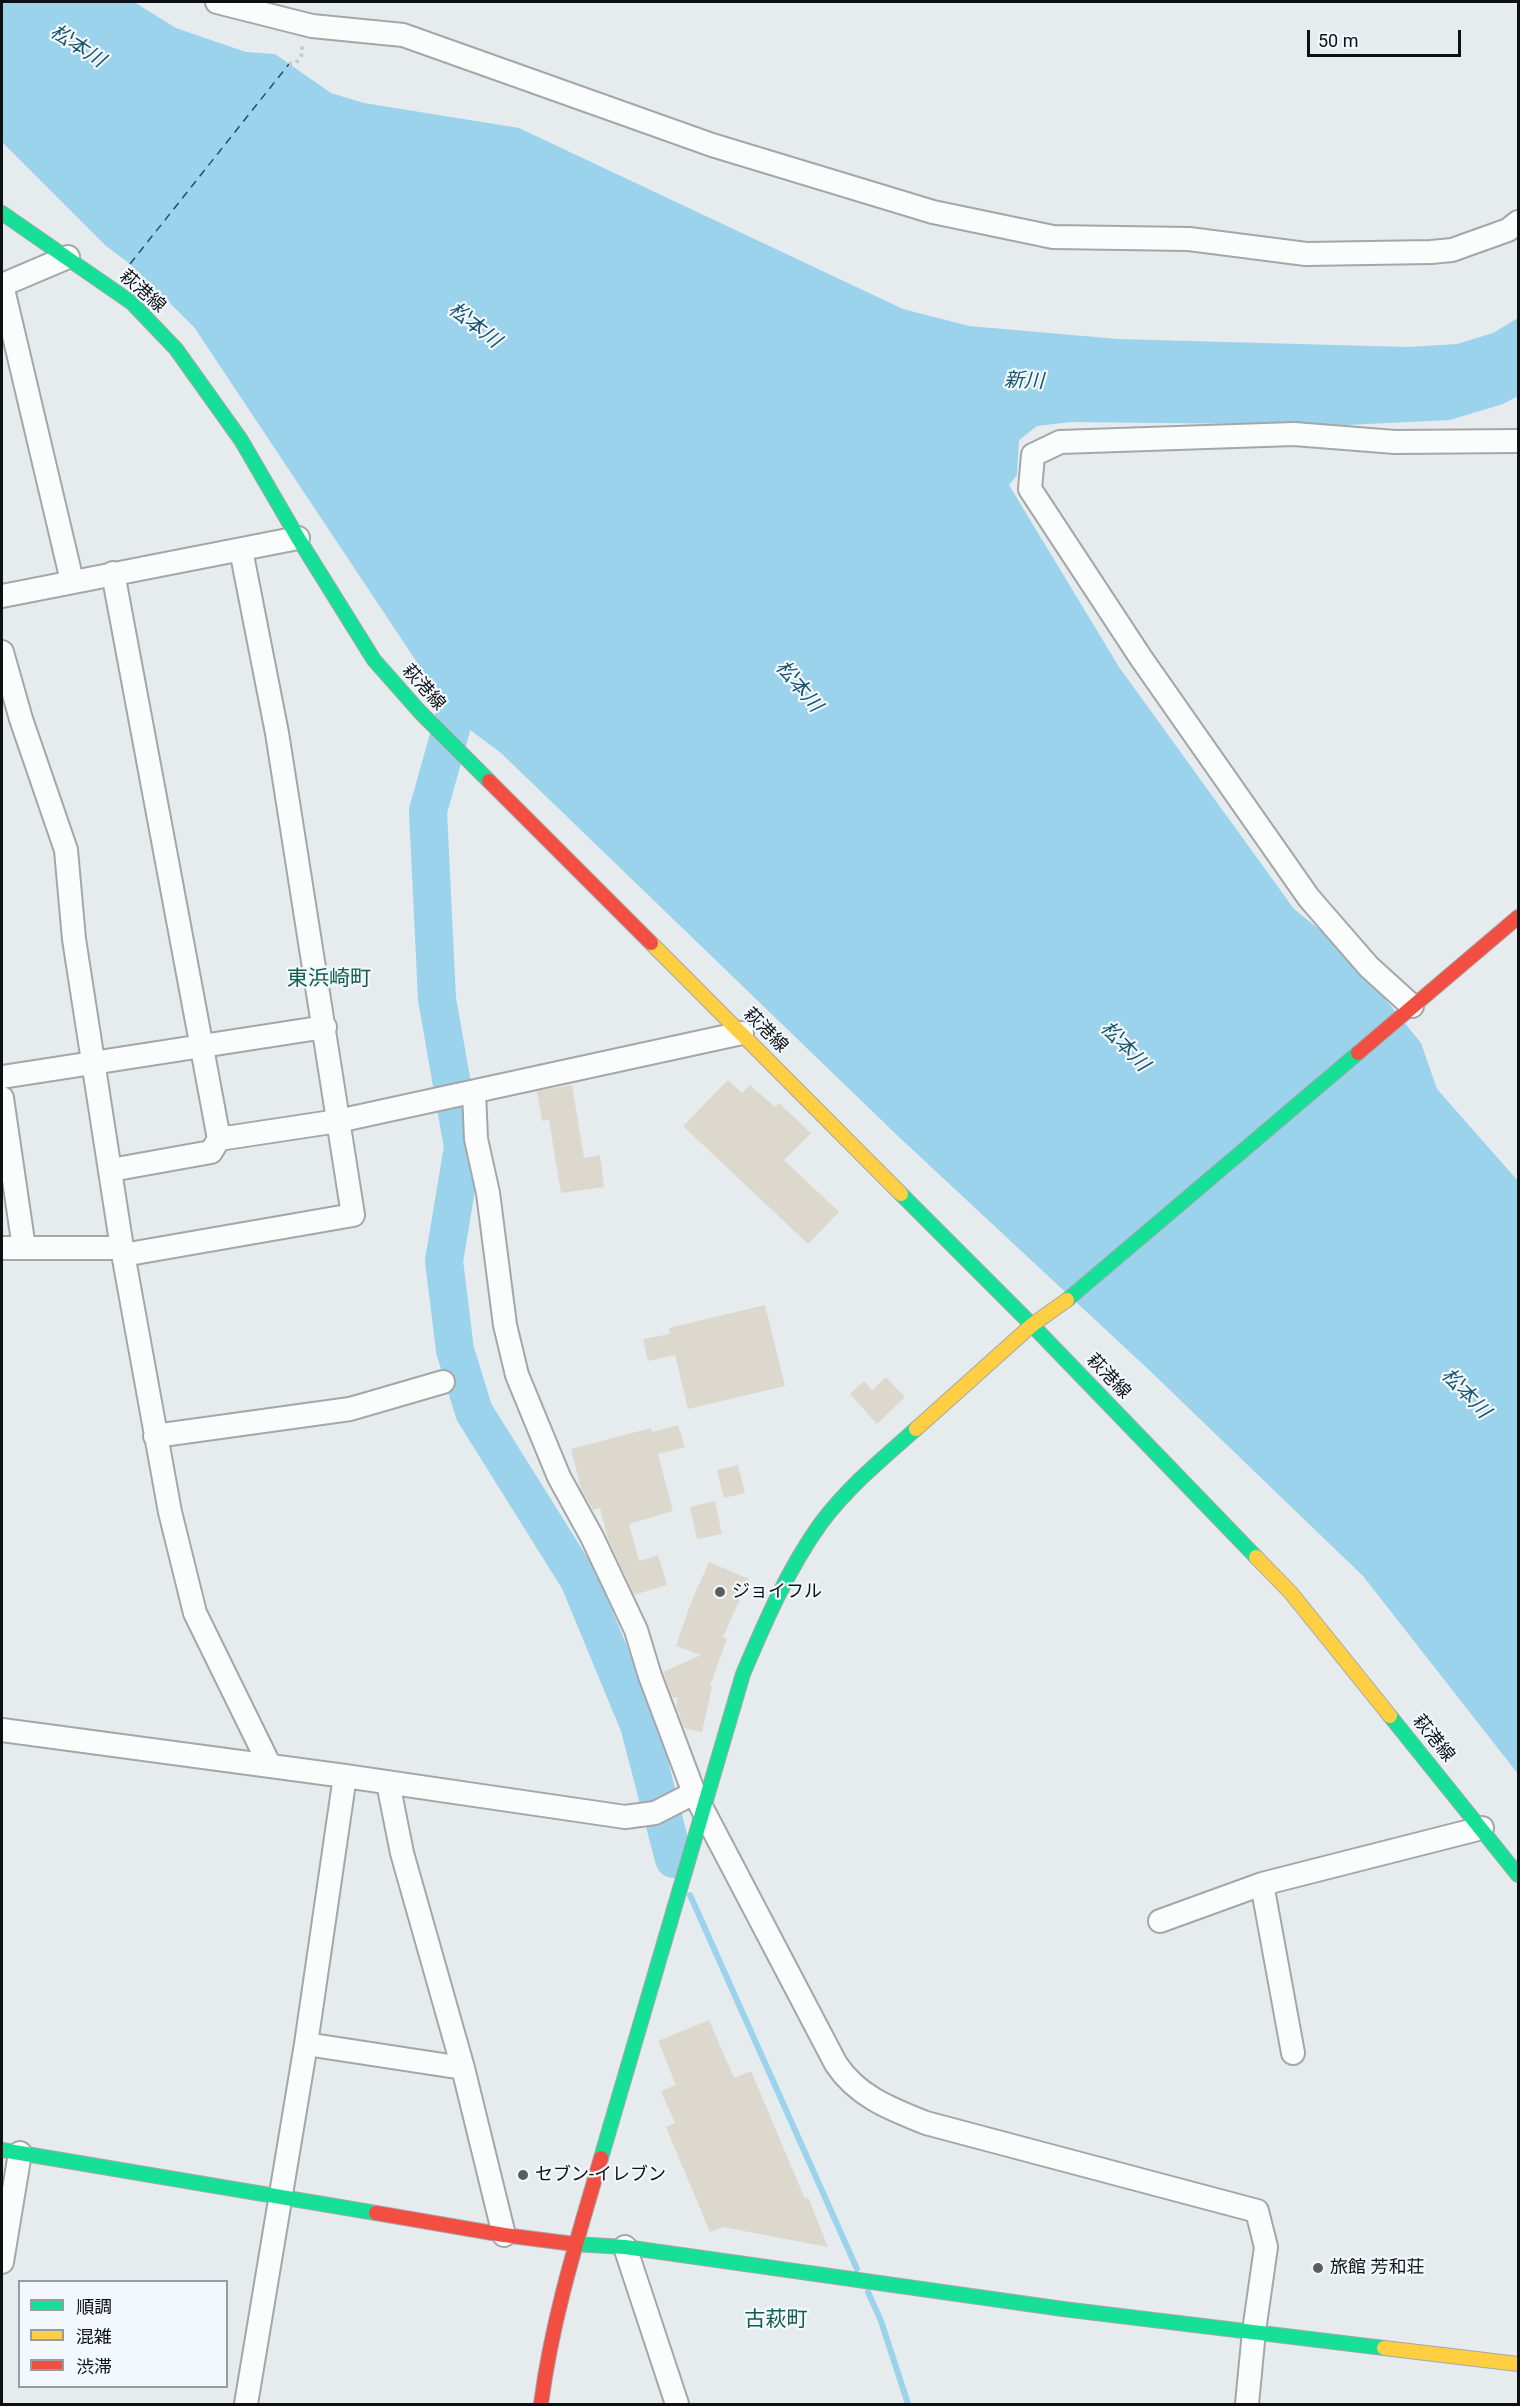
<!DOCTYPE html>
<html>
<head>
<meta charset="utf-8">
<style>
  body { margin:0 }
  #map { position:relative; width:1520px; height:2406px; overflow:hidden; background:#e6ebee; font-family:Roboto,"Noto Sans JP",sans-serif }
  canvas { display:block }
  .frame { position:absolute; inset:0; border:3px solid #0e1113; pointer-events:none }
  .legend { position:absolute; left:18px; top:2280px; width:210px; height:108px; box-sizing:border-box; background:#f2f8fe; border:2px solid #979ca0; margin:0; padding:8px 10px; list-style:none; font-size:18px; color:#0e1113 }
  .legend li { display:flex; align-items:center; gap:12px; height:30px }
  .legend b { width:30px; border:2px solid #979ca0 }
  .scale { position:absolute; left:1307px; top:30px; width:154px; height:27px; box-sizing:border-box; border:3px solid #0e1113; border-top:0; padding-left:8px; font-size:18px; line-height:21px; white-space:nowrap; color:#0e1113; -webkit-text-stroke:4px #f2f8fe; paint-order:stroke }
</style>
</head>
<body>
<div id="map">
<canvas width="1520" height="2406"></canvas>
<div class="frame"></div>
<ul class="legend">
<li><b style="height:8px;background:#16e098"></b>順調</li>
<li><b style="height:8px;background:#ffcf43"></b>混雑</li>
<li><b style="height:8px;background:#f24e42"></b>渋滞</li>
</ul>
<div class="scale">50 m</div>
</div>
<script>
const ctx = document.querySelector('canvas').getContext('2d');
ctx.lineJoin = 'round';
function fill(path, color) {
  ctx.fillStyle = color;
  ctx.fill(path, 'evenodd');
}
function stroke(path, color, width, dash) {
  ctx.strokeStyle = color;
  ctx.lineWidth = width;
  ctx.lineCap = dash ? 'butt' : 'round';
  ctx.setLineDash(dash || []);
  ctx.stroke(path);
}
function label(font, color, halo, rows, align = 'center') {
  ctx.font = font + ' Roboto,"Noto Sans JP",sans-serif';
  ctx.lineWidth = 4.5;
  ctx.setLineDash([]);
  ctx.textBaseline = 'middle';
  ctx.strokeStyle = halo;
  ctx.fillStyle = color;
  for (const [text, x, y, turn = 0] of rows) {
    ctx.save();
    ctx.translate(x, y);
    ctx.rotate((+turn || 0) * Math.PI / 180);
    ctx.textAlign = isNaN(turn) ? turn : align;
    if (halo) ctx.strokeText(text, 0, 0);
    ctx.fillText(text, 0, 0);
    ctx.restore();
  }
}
fill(new Path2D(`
  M2,2H134L176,28L246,52L275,54L331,93L364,103L519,128L903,309L969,326L1118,339L1408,347L1457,344L1493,333L1518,318V396L1503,404L1450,420L1347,425L1071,422L1037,426L1019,440L1017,475L1009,485L1119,667L1294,909L1345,950L1421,1043L1437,1089L1518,1181V1774L1363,1576L1149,1370L900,1138L501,753L454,718L194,327L130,264L105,245L2,142Z`), '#9bd3ec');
stroke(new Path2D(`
  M690,1895L857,2269
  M868,2292L881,2321L908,2404`), '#9bd3ec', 6);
stroke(new Path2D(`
  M454,718L428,811L437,999L463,1147L444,1261L455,1350L474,1412L579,1580L639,1725L674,1859`), '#9bd3ec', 38);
stroke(new Path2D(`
  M130,264L289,64`), '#15546c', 1.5, [8, 6]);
fill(new Path2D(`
  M728,1080L742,1093L750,1085L775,1107L779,1103L811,1133L784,1160L839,1212L808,1244L683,1126Z
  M572,1085L584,1158L600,1155L604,1187L561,1193L549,1120L542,1121L537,1091Z
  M765,1305L785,1386L688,1409L675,1355L648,1361L643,1339L670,1334L669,1328Z
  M886,1377L905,1397L877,1424L850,1394L864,1381L872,1390Z
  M678,1425L685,1447L658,1454L673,1511L629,1524L639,1561L658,1555L667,1585L634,1595L608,1539L600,1508L593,1510L581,1489L571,1449L651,1428L652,1432Z
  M738,1465L745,1493L724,1498L717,1470Z
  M715,1501L722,1534L697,1539L690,1507Z
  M709,1562L749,1579L723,1637L727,1639L710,1686L712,1687L702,1732L684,1728L676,1706L678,1698L672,1697L663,1672L701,1655L676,1646L690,1605Z
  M709,2020L734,2078L751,2071L805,2199L808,2197L828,2247L723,2227L710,2232L666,2127L675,2123L661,2091L676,2085L658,2041Z`), '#ddd8cd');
const street = new Path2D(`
  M217,2L312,26L403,35L712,145L933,212L1053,237L1189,239L1306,254L1431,252L1452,250L1508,230L1518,222
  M2,285L72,581
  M2,285L68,257
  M113,573L219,1139
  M2,596L298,538
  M2,652L21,719L66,850L74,939L122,1248L170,1512L195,1613L270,1766
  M1412,1006L1369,967L1309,898L1141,658L1030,489L1033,455L1060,442L1294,434L1395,442L1518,441
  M2,1077L325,1027
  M474,1092L476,1139L488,1193L505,1325L517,1375L559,1477L592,1537L636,1630L650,1676L694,1793L836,2064C858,2097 891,2109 926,2123L1257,2211L1266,2247L1254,2331L1247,2404
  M2,1098L24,1248
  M111,1170L211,1152L219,1139L338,1121L742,1033
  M2,1248H122
  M123,1255L353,1215L277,733L241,550
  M155,1436L350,1409L443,1382
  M2,1730L345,1776L625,1817L655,1813L694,1793
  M388,1783L402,1853L463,2068L504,2235
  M1262,1884L1293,2053
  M1160,1921L1262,1884L1482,1828
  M306,2044L463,2068
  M625,2247L677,2404
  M2,2262L20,2153
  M246,2404L306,2044L345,1776`);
const fast = new Path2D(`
  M2,213L132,303L176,349L241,440L298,538L374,660L420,712L489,781
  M901,1194L1032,1325L1256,1557
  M1067,1300L1358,1053
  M1390,1716L1518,1875
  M2,2150L376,2213
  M601,2158L743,1674C765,1622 788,1569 821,1523C848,1487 883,1458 916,1429
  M574,2244L625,2247L1063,2309L1384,2348`);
const slow = new Path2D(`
  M651,943L901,1194
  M916,1429L1032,1325L1067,1300
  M1256,1557L1291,1593L1390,1716
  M1384,2348L1518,2364`);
const jam = new Path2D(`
  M489,781L651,943
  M1358,1053L1518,917
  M376,2213L504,2235L574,2244
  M541,2404C552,2319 577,2240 601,2158`);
stroke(street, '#a3a7aa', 26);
stroke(fast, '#a3a7aa', 16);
stroke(slow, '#a3a7aa', 16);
stroke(jam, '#a3a7aa', 16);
stroke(new Path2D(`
  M289,64L296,63L302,54V45`), '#c8c9ca', 4, [3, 4.5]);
stroke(street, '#fbfcfc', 22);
stroke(fast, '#16e098', 14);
stroke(slow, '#ffcf43', 14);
stroke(jam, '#f24e42', 14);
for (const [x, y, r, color] of [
  [720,1592,6,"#5a5d60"],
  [523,2175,6,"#5a5d60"],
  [1318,2268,6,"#5a5d60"]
]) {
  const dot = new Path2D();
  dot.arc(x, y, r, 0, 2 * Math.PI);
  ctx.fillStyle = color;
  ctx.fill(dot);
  stroke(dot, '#f2f8fe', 2);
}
label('18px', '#0e1113', '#f2f8fe', [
  ["萩港線",142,292,41],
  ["萩港線",423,688,48],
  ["萩港線",765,1031,45],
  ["萩港線",1108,1377,46],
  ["萩港線",1433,1739,51]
]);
label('18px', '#0e1113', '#f2f8fe', [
  ["ジョイフル",732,1592],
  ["セブン-イレブン",535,2175],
  ["旅館 芳和荘",1330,2268]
], 'left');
label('italic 20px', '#15546c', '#f2f8fe', [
  ["松本川",77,47,33],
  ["松本川",474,326,38],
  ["新川",1024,382,2],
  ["松本川",798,687,50],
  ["松本川",1124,1047,46],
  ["松本川",1465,1394,46]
]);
label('21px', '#115e48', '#f2f8fe', [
  ["東浜崎町",329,980],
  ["古萩町",776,2321]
]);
</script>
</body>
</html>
